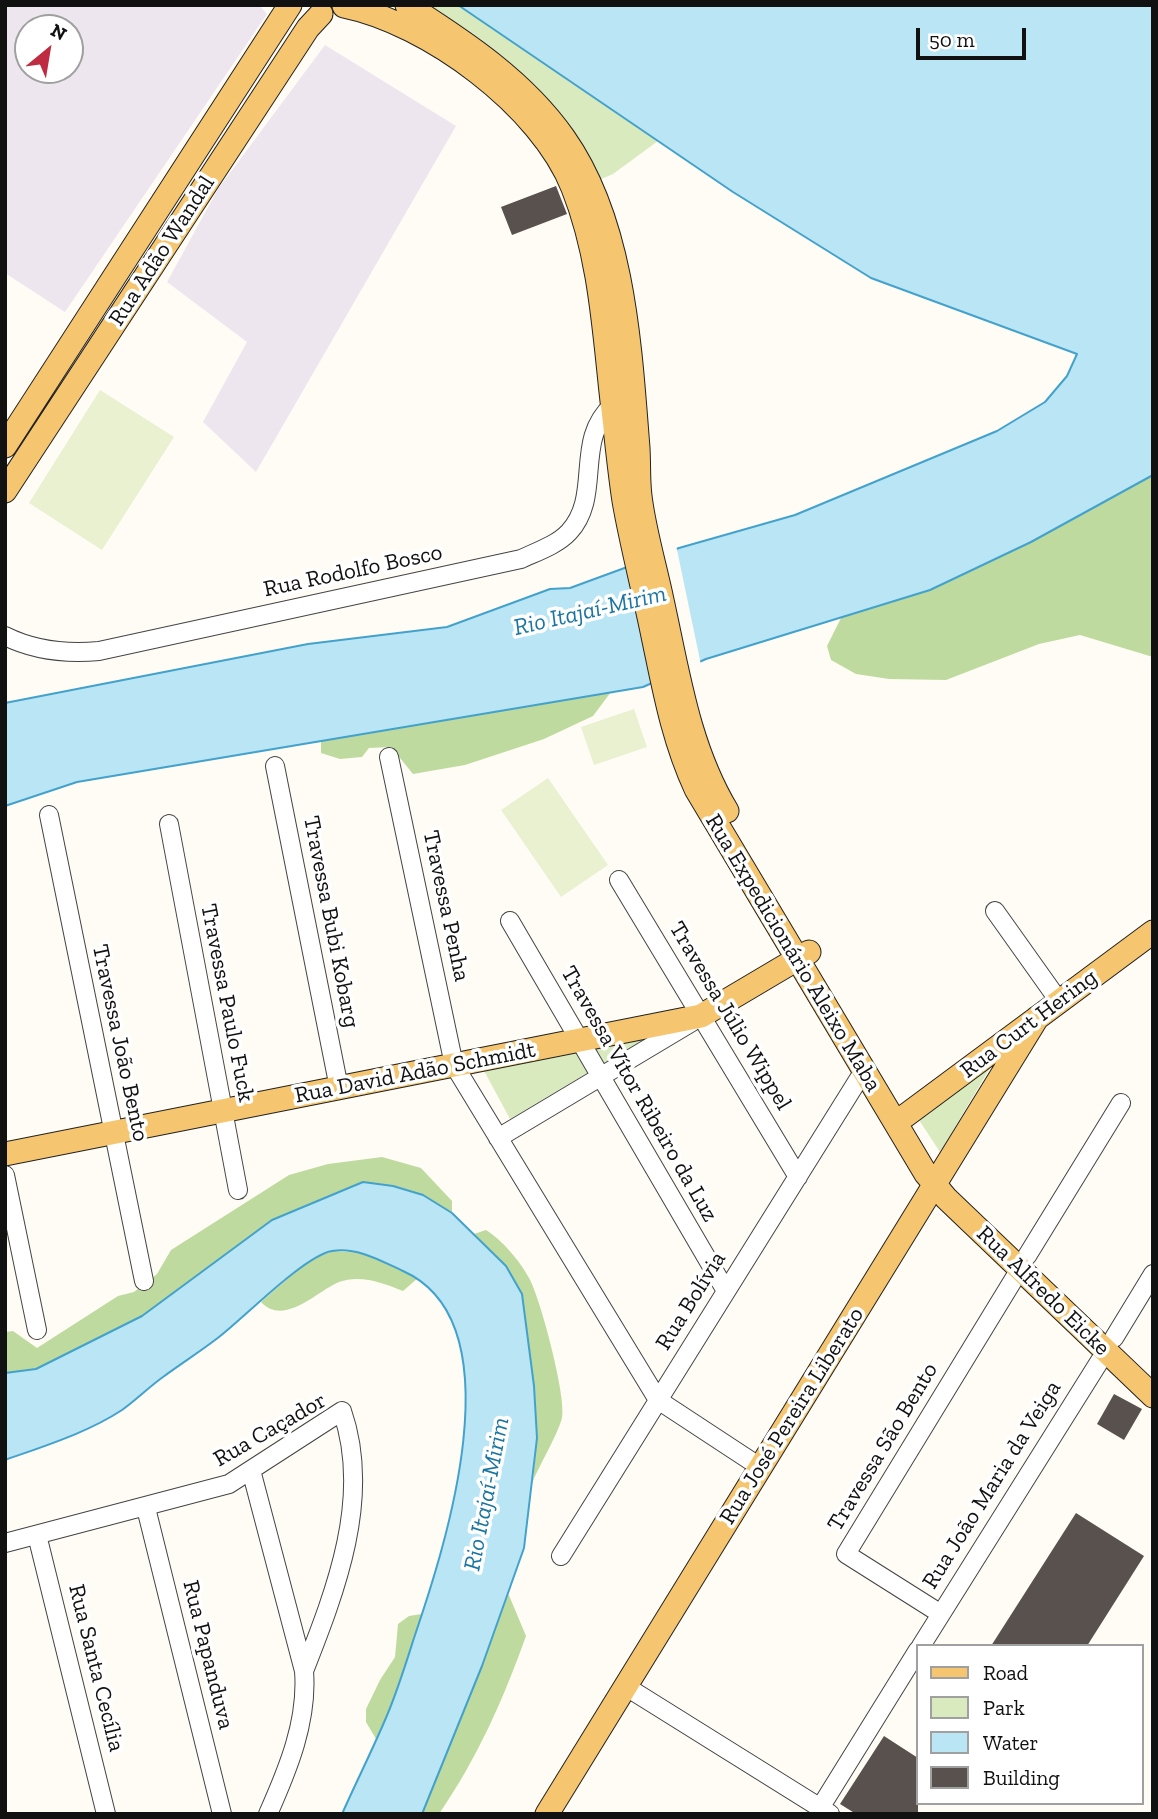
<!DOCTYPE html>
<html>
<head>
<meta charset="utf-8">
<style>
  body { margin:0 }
  #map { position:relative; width:1158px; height:1819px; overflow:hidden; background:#fffcf5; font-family:"Zilla Slab",serif }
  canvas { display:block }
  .frame { position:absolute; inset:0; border:7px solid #111; pointer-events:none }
  .legend { position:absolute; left:916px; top:1644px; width:228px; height:161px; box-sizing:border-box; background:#fff; border:2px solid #a0a0a0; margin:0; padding:9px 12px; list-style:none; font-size:21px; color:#111 }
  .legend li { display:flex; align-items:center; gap:14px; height:35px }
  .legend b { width:35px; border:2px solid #a0a0a0 }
  .north { position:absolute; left:14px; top:14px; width:70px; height:70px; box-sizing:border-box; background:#fff; border:2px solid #a0a0a0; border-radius:50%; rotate:30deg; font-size:19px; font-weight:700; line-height:28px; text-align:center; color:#111 }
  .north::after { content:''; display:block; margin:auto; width:24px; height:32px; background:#bf2b41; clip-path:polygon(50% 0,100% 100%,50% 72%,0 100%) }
  .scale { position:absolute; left:916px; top:28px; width:110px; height:32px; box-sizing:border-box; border:4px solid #111; border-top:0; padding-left:9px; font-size:21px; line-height:24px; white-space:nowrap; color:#111; -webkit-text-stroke:5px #fff; paint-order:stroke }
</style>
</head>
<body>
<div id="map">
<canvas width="1158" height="1819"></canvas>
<div class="frame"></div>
<ul class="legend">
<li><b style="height:9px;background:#f5c66f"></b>Road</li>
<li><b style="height:19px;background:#d9eabe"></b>Park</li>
<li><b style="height:19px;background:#bae5f5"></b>Water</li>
<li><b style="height:19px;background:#59514d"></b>Building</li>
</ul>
<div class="north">N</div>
<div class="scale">50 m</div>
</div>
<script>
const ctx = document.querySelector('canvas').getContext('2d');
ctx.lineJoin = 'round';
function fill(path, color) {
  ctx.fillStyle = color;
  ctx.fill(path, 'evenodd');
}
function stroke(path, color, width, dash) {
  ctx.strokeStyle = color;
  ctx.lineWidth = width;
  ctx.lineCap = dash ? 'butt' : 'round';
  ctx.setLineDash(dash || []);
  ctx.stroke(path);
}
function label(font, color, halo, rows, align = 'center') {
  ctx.font = font + ' "Zilla Slab",serif';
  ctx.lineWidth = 7;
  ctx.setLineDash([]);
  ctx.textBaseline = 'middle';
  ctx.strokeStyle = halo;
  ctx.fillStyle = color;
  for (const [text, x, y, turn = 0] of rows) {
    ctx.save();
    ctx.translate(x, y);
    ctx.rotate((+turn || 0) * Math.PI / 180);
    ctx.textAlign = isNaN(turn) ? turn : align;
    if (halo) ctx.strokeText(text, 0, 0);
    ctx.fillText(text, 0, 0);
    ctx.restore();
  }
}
fill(new Path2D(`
  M5,5H259L267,14L65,312L5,273ZM28,28H70V70H28Z
  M325,45L456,126L256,472L203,422L247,342L167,282L218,189Z`), '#ede6ef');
fill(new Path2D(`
  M427,5H458L658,141L613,174L599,180Z
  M669,1028L606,1066L593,1044Z
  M575,1047L589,1072L510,1119L482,1067Z
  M993,1063L940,1152L919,1120Z`), '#d9eabe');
fill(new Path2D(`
  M1153,475V657L1080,635L1039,644L946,680L889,679L856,674L831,660L827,646L842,616L930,590L1031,542Z
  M611,692L593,716L544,739L465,765L413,774L391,747L369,748L362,757L340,759L321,753V741Z
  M382,1157L421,1168L452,1201V1213L423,1195L272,1220L142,1316L36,1369L5,1375V1332L13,1331L37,1348L118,1296L134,1292L157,1274L171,1250L289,1175L328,1164Z
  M486,1230C502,1240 520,1261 529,1278C540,1297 567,1398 562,1418C557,1436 541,1462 533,1481L537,1438L534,1386L522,1294L474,1234Z
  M333,1251L365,1253L418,1278L403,1291C384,1283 360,1274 339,1282C317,1291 284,1327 261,1302L308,1261Z
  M508,1593L526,1636C503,1700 478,1757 439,1814H422L482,1666Z
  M422,1614L389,1712L376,1739L366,1722V1709L380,1680L395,1657L398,1624L409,1616Z`), '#bfda9e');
fill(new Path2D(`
  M100,390L174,437L102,550L29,503Z
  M634,709L647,747L594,765L581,727Z
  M548,778L608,865L561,897L501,810Z`), '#e9f1d0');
const water = new Path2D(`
  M458,5H1153V475L1031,542L930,590L706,659L643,687L77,782L5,806V703L308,644L447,627L550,589L570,588L679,548L795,515L997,431L1045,402L1067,376L1077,354L871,278L733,192Z
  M363,1182L393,1186L423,1195L452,1213L506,1266L522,1294L534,1386L537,1438L524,1548L482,1666L422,1814H342C357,1780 374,1747 388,1713C398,1689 406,1663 414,1638C444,1550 519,1323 403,1271C381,1261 358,1247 332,1251C304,1256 245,1317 219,1337C201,1351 182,1363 163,1377C149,1387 136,1400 122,1410C87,1433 44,1446 5,1460V1373L36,1369L142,1316L272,1220Z`);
fill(water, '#bae5f5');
stroke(water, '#43a2cb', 2);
fill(new Path2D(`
  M676,545L701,665L653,686L627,564Z`), '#fffcf5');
fill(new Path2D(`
  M556,186L567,214L512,235L501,207Z
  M1114,1394L1142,1409L1124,1440L1097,1424Z
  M1076,1513L1144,1556L1087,1646H991Z
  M884,1736L918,1758V1814H856L840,1804Z`), '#59514d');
const minor = new Path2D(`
  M5,636C35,651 66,654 99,651L521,559C536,552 557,545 569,532C603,495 573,440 613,405
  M389,757L454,1065L658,1400L760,1467
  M275,766L339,1088
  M49,815L144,1281
  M169,824L238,1190
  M619,880L798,1177
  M995,911L1059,1001
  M510,921L726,1291
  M498,1138L692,1022
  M5,1175L37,1330
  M1027,1256L1121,1103
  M1114,1338L1153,1274
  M251,1470L304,1671C308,1721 288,1769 268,1814
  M146,1508L222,1814
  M37,1535L106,1814
  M5,1543L229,1484L342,1411C372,1497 336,1590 304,1671
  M561,1556L863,1072
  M941,1614L846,1554L1020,1269
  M921,1646L1106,1351
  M625,1686L830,1814
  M820,1808L918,1650`);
const major = new Path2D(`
  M407,5C465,42 524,81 564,138C624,223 630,347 638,448C639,464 638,480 640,496C644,530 655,566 662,600C678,672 688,746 727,811
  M344,6C428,23 541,106 573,188C600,256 604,329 612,401C616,434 619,468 624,501C632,547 644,591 653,636C664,688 673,740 696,789L926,1174L946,1198L1153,1396
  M5,446L290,5
  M5,491L308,28L321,14
  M905,1116L1153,932
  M5,1154L701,1016L809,952
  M547,1814L1037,1018`);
stroke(minor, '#444', 20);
stroke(major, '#222', 25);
stroke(minor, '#fff', 18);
stroke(major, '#f5c66f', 23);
label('23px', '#111', '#fff', [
  ["Rua Adão Wandal",162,251,-57],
  ["Rua Rodolfo Bosco",353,571,-12],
  ["Travessa Penha",446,906,78],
  ["Travessa Bubi Kobarg",331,922,79],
  ["Rua Expedicionário Aleixo Maba",793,953,59],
  ["Travessa Paulo Fuck",227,1003,79],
  ["Travessa Júlio Wippel",730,1016,59],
  ["Rua Curt Hering",1029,1024,-37],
  ["Travessa João Bento",120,1043,78],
  ["Rua David Adão Schmidt",415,1073,-11],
  ["Travessa Vítor Ribeiro da Luz",639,1094,60],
  ["Rua Alfredo Eicke",1043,1291,44],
  ["Rua Bolívia",691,1301,-58],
  ["Rua José Pereira Liberato",792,1416,-58],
  ["Rua Caçador",270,1430,-30],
  ["Travessa São Bento",883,1447,-59],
  ["Rua João Maria da Veiga",992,1485,-58],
  ["Rua Papanduva",208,1655,76],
  ["Rua Santa Cecília",96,1668,76]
]);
label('italic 24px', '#1b75a1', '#fff', [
  ["Rio Itajaí-Mirim",590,611,-13],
  ["Rio Itajaí-Mirim",487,1494,-79]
]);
</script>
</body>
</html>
